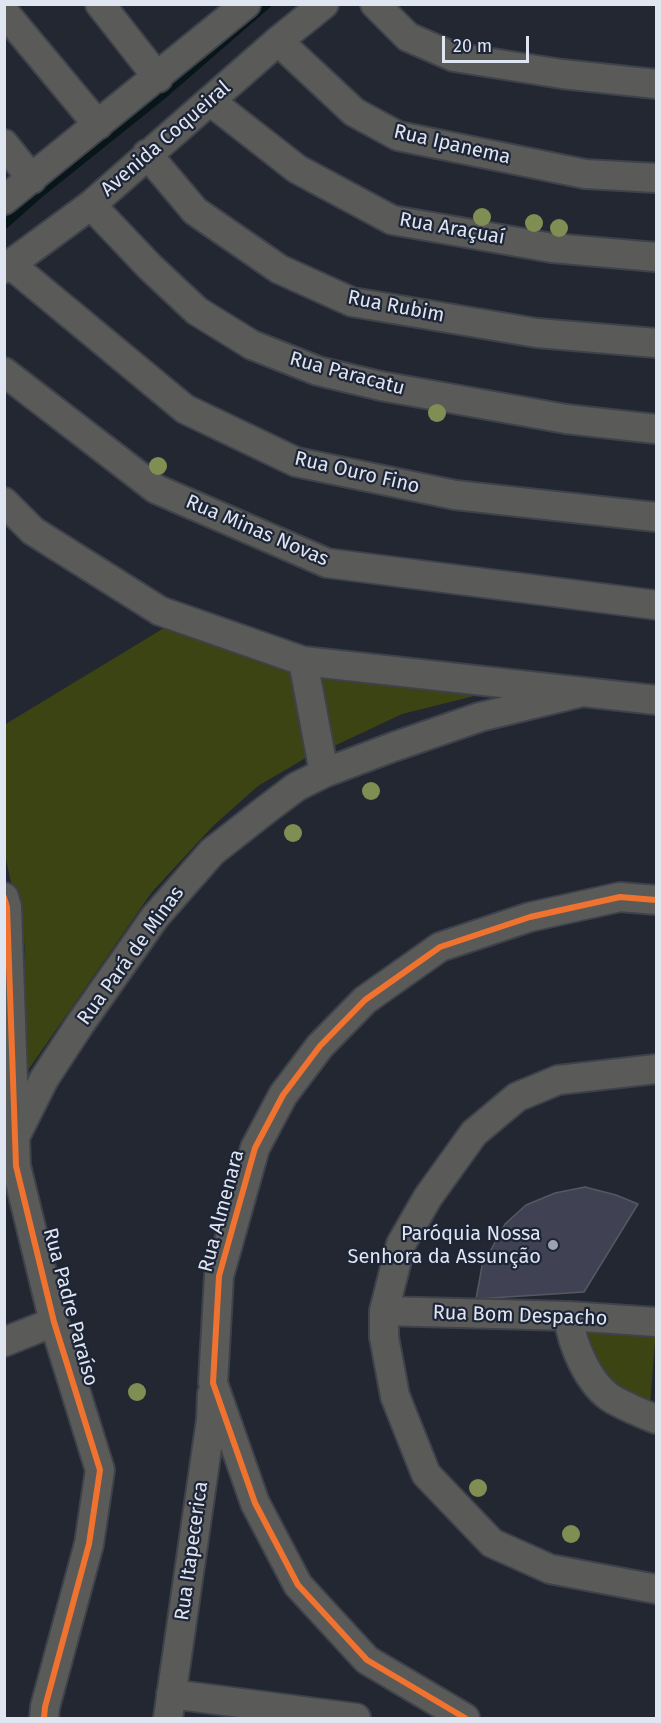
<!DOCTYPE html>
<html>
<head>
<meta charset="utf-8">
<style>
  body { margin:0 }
  #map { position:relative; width:661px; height:1723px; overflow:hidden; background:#232731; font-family:"Fira Sans",sans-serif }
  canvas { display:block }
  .frame { position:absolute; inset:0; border:6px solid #dfe5f1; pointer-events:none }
  .scale { position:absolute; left:442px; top:36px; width:87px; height:27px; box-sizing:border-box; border:3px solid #dfe5f1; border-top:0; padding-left:8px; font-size:18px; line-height:21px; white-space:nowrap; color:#dfe5f1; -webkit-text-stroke:4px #1d2537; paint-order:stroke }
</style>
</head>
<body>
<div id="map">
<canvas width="661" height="1723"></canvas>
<div class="frame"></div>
<div class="scale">20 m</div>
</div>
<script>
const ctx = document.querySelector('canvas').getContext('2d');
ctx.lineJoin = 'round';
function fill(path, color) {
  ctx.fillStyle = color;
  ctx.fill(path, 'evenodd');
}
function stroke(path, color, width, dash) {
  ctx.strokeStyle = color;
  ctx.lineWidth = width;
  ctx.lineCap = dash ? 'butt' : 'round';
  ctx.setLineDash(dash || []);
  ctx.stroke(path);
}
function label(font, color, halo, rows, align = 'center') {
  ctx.font = font + ' "Fira Sans",sans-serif';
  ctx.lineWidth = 4.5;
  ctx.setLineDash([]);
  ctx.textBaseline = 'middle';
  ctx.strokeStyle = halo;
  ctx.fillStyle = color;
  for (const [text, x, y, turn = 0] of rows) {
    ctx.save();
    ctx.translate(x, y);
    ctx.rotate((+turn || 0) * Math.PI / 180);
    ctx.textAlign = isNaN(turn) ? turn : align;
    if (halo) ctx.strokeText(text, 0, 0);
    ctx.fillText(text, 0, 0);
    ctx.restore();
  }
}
fill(new Path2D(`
  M164,628L294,669L309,756L258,786L213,826L152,892L24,1076L23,1013L25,946L5,855L4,725Z
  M320,671L490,692L402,714L332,747Z
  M656,1329L650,1406L616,1395L575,1331Z`), '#3b4412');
stroke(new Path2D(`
  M4,225L40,193L161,96L267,4`), '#081519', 9);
const building = new Path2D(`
  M585,1187L616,1195L638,1204L584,1292L476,1299L482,1266L505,1224L526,1205L555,1193Z`);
fill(building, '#404254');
stroke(building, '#565861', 1.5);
const street = new Path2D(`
  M100,4L158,78
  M375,4L408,37L454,57L562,74L656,84
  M4,12L98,125
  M278,41L354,112L398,136L585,174L656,178
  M210,101L297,169L392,220L552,248L656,257
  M4,144L32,179
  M147,154L195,211L279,269L352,302L537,333L656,343
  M4,200L246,4
  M91,205L150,267L197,311L252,345L318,371L381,386L566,419L656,429
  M10,264L185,409L296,462L455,495L656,517
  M4,269L91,205L278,41L324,4
  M4,372L156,489L327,563L656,605
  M4,502L33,531L160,611L303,661L656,700
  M303,661L324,773
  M4,897L7,907L16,1166L54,1322L100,1470L89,1544L45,1707L44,1718
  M656,1069L558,1080L517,1097L474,1133L428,1197L401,1244L384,1311V1337L395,1396L426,1474L492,1543L550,1569L656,1589
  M15,1137L44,1079L80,1024L155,917L212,852L263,812L296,787L324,773L393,747L480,717L583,692
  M384,1311L568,1316L656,1322
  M568,1316C572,1344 588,1385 614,1400C627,1407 643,1414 656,1419
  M4,1342L54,1322
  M171,1694L356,1718
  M168,1718L211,1420L212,1394
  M465,1718L367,1660L298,1585L255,1503L213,1383L219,1276L255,1148L283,1095L320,1046L365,1000L440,947L530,917L620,897L656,900`);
stroke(street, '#3e424b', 32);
stroke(street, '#5a5a59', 28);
stroke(new Path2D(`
  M4,897L7,907L16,1166L54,1322L100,1470L89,1544L45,1707L44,1718
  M465,1718L367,1660L298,1585L255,1503L213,1383L219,1276L255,1148L283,1095L320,1046L365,1000L440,947L530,917L620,897L656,900`), '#ef722f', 6);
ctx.fillStyle = '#808e54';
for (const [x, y] of [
  [482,217],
  [534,223],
  [559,228],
  [437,413],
  [158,466],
  [371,791],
  [293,833],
  [137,1392],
  [478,1488],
  [571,1534]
]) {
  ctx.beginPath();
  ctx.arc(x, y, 9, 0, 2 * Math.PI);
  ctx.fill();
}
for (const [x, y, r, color] of [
  [553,1245,6,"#9da2ae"]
]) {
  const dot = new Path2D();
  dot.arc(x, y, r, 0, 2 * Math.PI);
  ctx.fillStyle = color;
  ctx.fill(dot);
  stroke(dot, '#1d2537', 2);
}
label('20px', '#dfe5f1', '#1d2537', [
  ["Avenida Coqueiral",166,139,-41],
  ["Rua Ipanema",452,145,13],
  ["Rua Araçuaí",452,229,10],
  ["Rua Rubim",396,307,11],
  ["Rua Paracatu",347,374,15],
  ["Rua Ouro Fino",357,473,13],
  ["Rua Minas Novas",257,531,23],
  ["Rua Pará de Minas",131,956,-54],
  ["Rua Almenara",222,1211,-75],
  ["Rua Padre Paraíso",70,1307,75],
  ["Rua Bom Despacho",520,1316,2],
  ["Rua Itapecerica",192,1551,-82]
]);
label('20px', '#dfe5f1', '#1d2537', [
  ["Paróquia Nossa",541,1234],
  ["Senhora da Assunção",541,1257]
], 'right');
</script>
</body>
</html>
